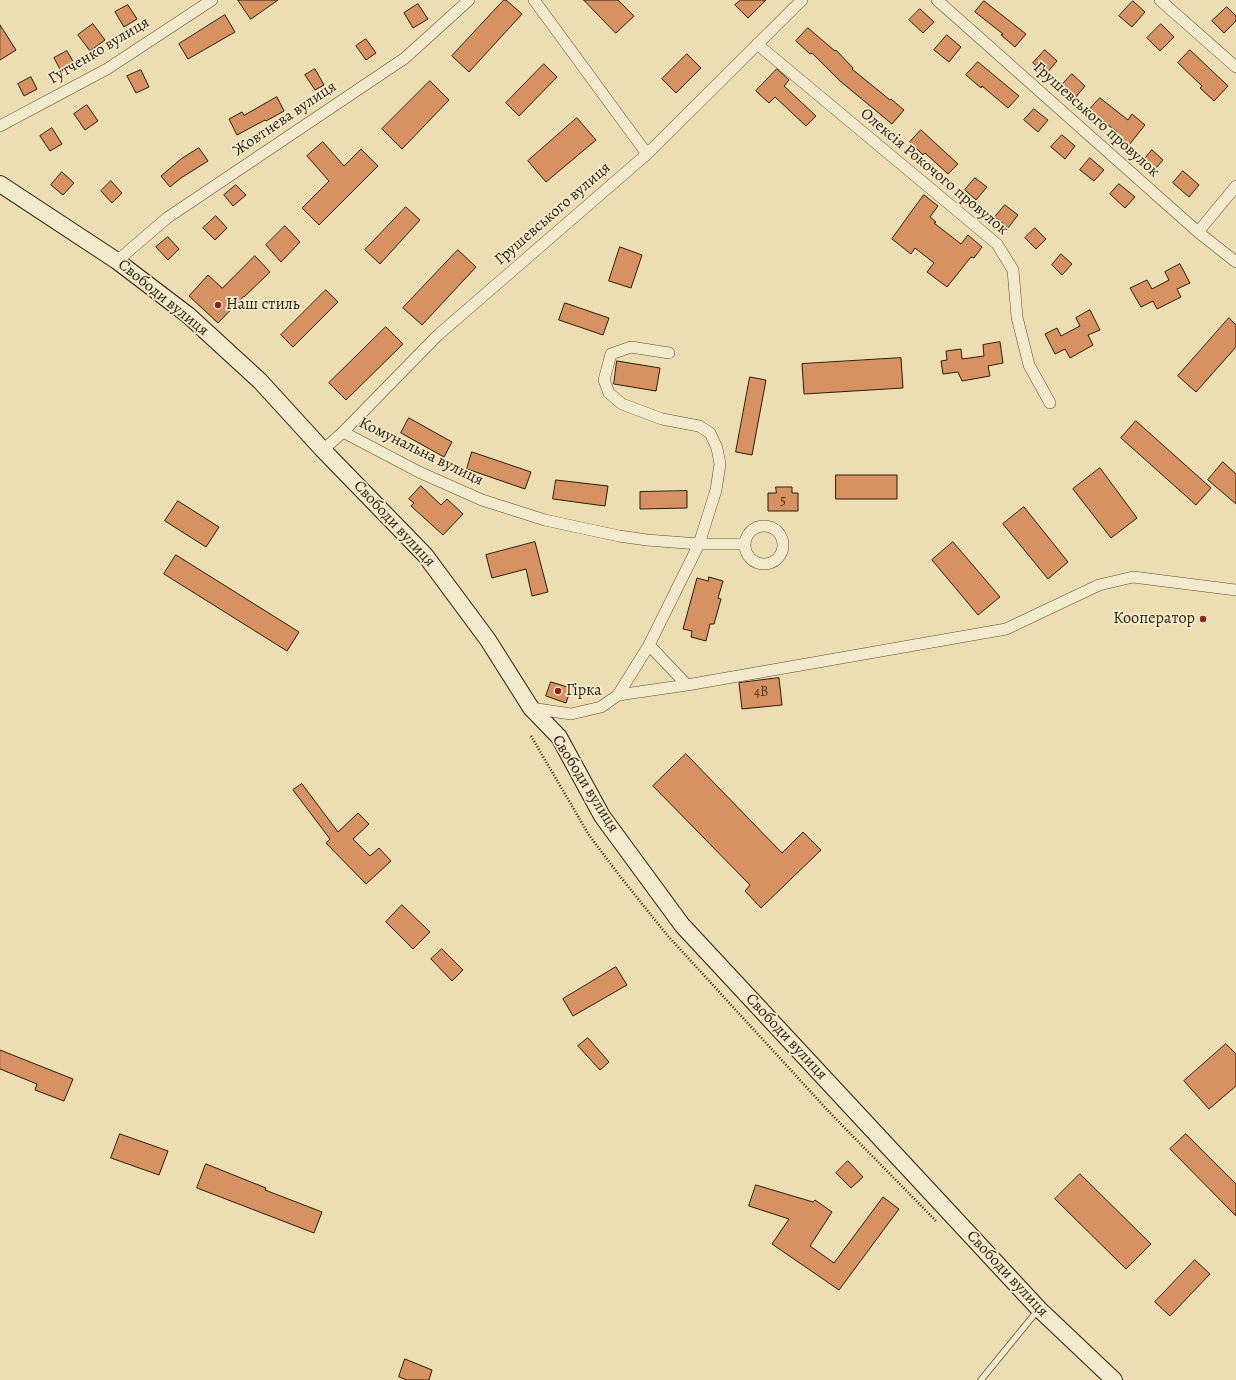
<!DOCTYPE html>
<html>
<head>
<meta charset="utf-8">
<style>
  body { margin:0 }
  canvas { display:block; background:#ecdeb2 }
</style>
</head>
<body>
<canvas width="1236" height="1380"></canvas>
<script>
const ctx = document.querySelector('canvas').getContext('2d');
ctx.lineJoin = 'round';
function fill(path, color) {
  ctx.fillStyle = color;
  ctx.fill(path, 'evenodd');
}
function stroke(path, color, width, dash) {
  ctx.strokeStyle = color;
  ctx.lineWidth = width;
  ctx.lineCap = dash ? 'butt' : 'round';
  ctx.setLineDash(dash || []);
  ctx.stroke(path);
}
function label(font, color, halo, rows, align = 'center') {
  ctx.font = font + ' Alegreya,serif';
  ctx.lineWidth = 3.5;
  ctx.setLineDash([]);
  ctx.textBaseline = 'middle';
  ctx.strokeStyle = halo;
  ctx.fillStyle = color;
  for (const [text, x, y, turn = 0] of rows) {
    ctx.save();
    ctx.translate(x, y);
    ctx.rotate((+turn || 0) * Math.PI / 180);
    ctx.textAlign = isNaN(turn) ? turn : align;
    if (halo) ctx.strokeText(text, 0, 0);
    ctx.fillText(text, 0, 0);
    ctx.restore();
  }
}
const building = new Path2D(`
  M238,0H278L251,19Z
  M504,0H506L522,14L469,72L452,56Z
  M584,0H618L634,16L616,33Z
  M741,0H766L748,18L735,5Z
  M984,1L1026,34L1015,47L1001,35L1003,34L975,12Z
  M1133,1L1145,12L1132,27L1119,16Z
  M418,4L428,19L413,28L404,13Z
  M128,5L137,19L124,27L115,12Z
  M1227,7L1236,16V21L1224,33L1212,21Z
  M920,9L934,22L923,33L909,20Z
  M225,15L235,32L188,59L179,44Z
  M93,24L105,40L90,51L78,35Z
  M1161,24L1174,37L1160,51L1147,38Z
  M0,25L16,50L0,60Z
  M808,28L835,51L836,50L853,68L852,69L890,100L891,99L904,110L892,124L840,81L812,53L810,54L796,41Z
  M947,35L961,47L949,62L934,50Z
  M366,39L376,53L366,60L356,46Z
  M1045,50L1057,61L1046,74L1033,63Z
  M1190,50L1228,86L1214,101L1200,88L1202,86L1178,63Z
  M67,51L74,63L61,71L54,58Z
  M687,54L701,68L676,93L662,79Z
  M978,62L1019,96L1008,108L982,86L981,88L966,75Z
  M544,64L557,77L519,116L506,103Z
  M315,69L324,85L315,90L305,75Z
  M777,69L789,80L784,86L816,116L806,126L775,97L769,103L756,91Z
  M141,70L149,87L136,93L127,76Z
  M1072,74L1085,86L1075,98L1061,86Z
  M31,77L37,89L24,96L18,84Z
  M430,81L449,100L402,149L382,129Z
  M277,97L284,111L266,121L265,120L237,135L229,119L242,112L244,115Z
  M1100,98L1128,120L1132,114L1145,125L1129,145L1116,134L1117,132L1089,110Z
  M87,105L98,121L85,130L74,114Z
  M1034,109L1048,120L1038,132L1024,120Z
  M577,118L596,140L546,182L528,161Z
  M52,128L62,144L50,151L40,136Z
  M921,130L958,164L948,174L925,153L923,155L910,142Z
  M1062,135L1075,146L1065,159L1051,147Z
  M323,142L344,166L361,149L378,166L319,225L302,208L329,181L307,156Z
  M199,148L208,161L181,178L170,187L161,176L181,159Z
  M1152,150L1163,160L1155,169L1144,160Z
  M1090,158L1104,170L1094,181L1080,170Z
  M1183,171L1199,185L1189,197L1173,183Z
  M62,172L74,183L63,195L51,185Z
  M975,178L987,187L976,200L965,190Z
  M111,181L122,193L112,203L101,191Z
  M1119,184L1135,197L1125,208L1110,194Z
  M236,185L246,195L233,206L224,195Z
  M924,195L938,206L930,217L936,222L934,223L961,244L968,235L982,247L974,258L971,257L947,287L927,272L934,263L915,248L911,254L892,239Z
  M1005,205L1018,215L1008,228L995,217Z
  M406,207L420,220L380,264L365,250Z
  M216,216L227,228L215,240L203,228Z
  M285,226L300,242L281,262L266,245Z
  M1035,228L1046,239L1036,249L1025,238Z
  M168,237L179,249L168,260L156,247Z
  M620,247L642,255L631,288L609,281Z
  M458,250L476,267L422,325L403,308Z
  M1061,254L1072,264L1062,275L1052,265Z
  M255,256L270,272L244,297V296L218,323L189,296L208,275L222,288Z
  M1180,264L1190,283L1177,289L1181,297L1157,309L1153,301L1141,307L1130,288L1147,280L1152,289L1169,280L1165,272Z
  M326,290L338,302L293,347L281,335Z
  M565,303L609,318L603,335L559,320Z
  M1090,310L1100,330L1088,335L1093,345L1070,358L1065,349L1055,354L1045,334L1057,328L1061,336L1080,326L1076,318Z
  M1229,318L1236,325V347L1196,392L1178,376Z
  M386,327L403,344L346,400L329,383Z
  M1000,342L1003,363L988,366L990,376L962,381L958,372L943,374L941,361L947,360L946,351L961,349L962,359L984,356L983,345Z
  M901,358L903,388L804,394L802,364Z
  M617,361L660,368L656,391L614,384Z
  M750,377L766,380L752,455L736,452Z
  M409,418L452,442L444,457L401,433Z
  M1136,421L1211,488L1196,505L1121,438Z
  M472,452L531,472L525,489L467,469Z
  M1223,462L1236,474V504L1208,480Z
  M1100,468L1137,518L1111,538L1073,489Z
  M836,475H897V499H836Z
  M556,480L608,486L605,506L553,499Z
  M421,486L441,505L447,499L463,514L443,535L411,506L414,503L409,499Z
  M776,487H792V493H798V511H768V493H776Z
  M687,491V508L640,509V492Z
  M178,501L219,527L206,547L165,521Z
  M1024,507L1068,562L1048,579L1003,524Z
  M535,542L548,592L532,596L526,569L492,578L486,555Z
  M953,542L1000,597L978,615L932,560Z
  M176,555L299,632L287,651L164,574Z
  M709,577L723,581L718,598L721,599L714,624H710L706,641L691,637L692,631L683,629L697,578L708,581Z
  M779,678L782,705L742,709L739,683Z
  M551,682L571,688L566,703L546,696Z
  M686,754L782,853L803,832L821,850L761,908L745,891L750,885L653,786Z
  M302,784L338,832L358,813L369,824L353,839L370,856L379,848L391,861L366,884L326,843L330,839L293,790Z
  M402,905L430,932L413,949L386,922Z
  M442,949L463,970L452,981L431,959Z
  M616,967L627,985L573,1016L563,999Z
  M588,1038L609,1062L600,1070L578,1046Z
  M1226,1044L1236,1054V1086L1209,1109L1184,1081Z
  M0,1050L73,1079L64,1101L35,1090L37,1084L0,1069Z
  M120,1134L168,1151L159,1175L111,1158Z
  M1186,1134L1236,1184V1216L1170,1149Z
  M848,1161L863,1177L851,1188L836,1173Z
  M206,1164L266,1188L265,1190L322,1212L314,1233L197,1188Z
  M1080,1174L1151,1244L1126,1269L1055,1199Z
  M756,1185L813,1202L815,1200L832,1212L810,1246L834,1263L883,1197L899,1209L839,1290L772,1244L789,1219L749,1206Z
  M1195,1260L1210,1274L1170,1316L1155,1302Z
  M405,1359L432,1370L429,1380H407L399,1377Z`);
fill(building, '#d79264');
stroke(building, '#2a1c07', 1);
const service = new Path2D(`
  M981,1380L1038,1310`);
const minor = new Path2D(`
  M534,0L647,154
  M937,0L1198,232L1236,262
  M1160,0L1236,67
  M757,44L997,244L1013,270L1017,317L1029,365L1050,403
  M0,126L107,69L212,0
  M1198,232L1236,186
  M117,261L167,218L405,58L469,0
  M343,432L419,472L482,500L545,520L619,536L647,540L699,544H745
  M323,450L343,432L438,335L647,154L802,0
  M745 545a19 19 0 1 1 38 0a19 19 0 1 1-38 0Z
  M649,645L687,685
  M618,695L649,645L699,544L716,490L720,464L717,448L710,433L699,426L662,419L622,404L609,393L604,380L611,354L631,347L669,353
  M531,708L571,714L601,707L618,695L687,685L1006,629L1099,585L1133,577L1236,590`);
const secondary = new Path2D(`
  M0,184L117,261L188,315L260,381L323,450L425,555L488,640L531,708L559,737L602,816L682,925L1039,1309L1114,1380`);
stroke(service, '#5a4c32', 7);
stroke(minor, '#5a4c32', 12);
stroke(secondary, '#2a1c07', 18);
stroke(new Path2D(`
  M531,736L589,835L619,875L667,935L832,1115L937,1222`), '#2a1c07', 2.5, [1, 2]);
stroke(service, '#f3eacd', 5.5);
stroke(minor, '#f3eacd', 11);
stroke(secondary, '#f3eacd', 16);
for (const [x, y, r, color] of [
  [218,305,4,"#8f2418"],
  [1203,619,4,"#8f2418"],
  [558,691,4,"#8f2418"]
]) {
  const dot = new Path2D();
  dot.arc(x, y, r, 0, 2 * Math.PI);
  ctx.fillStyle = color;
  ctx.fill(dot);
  stroke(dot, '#f3eacd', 1.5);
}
label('14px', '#553a1e', null, [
  ["5",783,502],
  ["4В",761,693]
]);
label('16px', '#2a1c07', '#f3eacd', [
  ["Гутченко вулиця",99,51,-31],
  ["Жовтнева вулиця",285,119,-34],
  ["Грушевського провулок",1096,120,42],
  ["Олексія Рокочого провулок",934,172,40],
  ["Грушевського вулиця",553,214,-41],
  ["Свободи вулиця",163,298,39],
  ["Комунальна вулиця",421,452,26],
  ["Свободи вулиця",394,524,47],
  ["Свободи вулиця",585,784,58],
  ["Свободи вулиця",786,1037,47],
  ["Свободи вулиця",1007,1274,47]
]);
label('16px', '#2a1c07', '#f3eacd', [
  ["Наш стиль",226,305],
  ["Кооператор",1195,619,"right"],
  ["Гірка",566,691]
], 'left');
</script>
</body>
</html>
